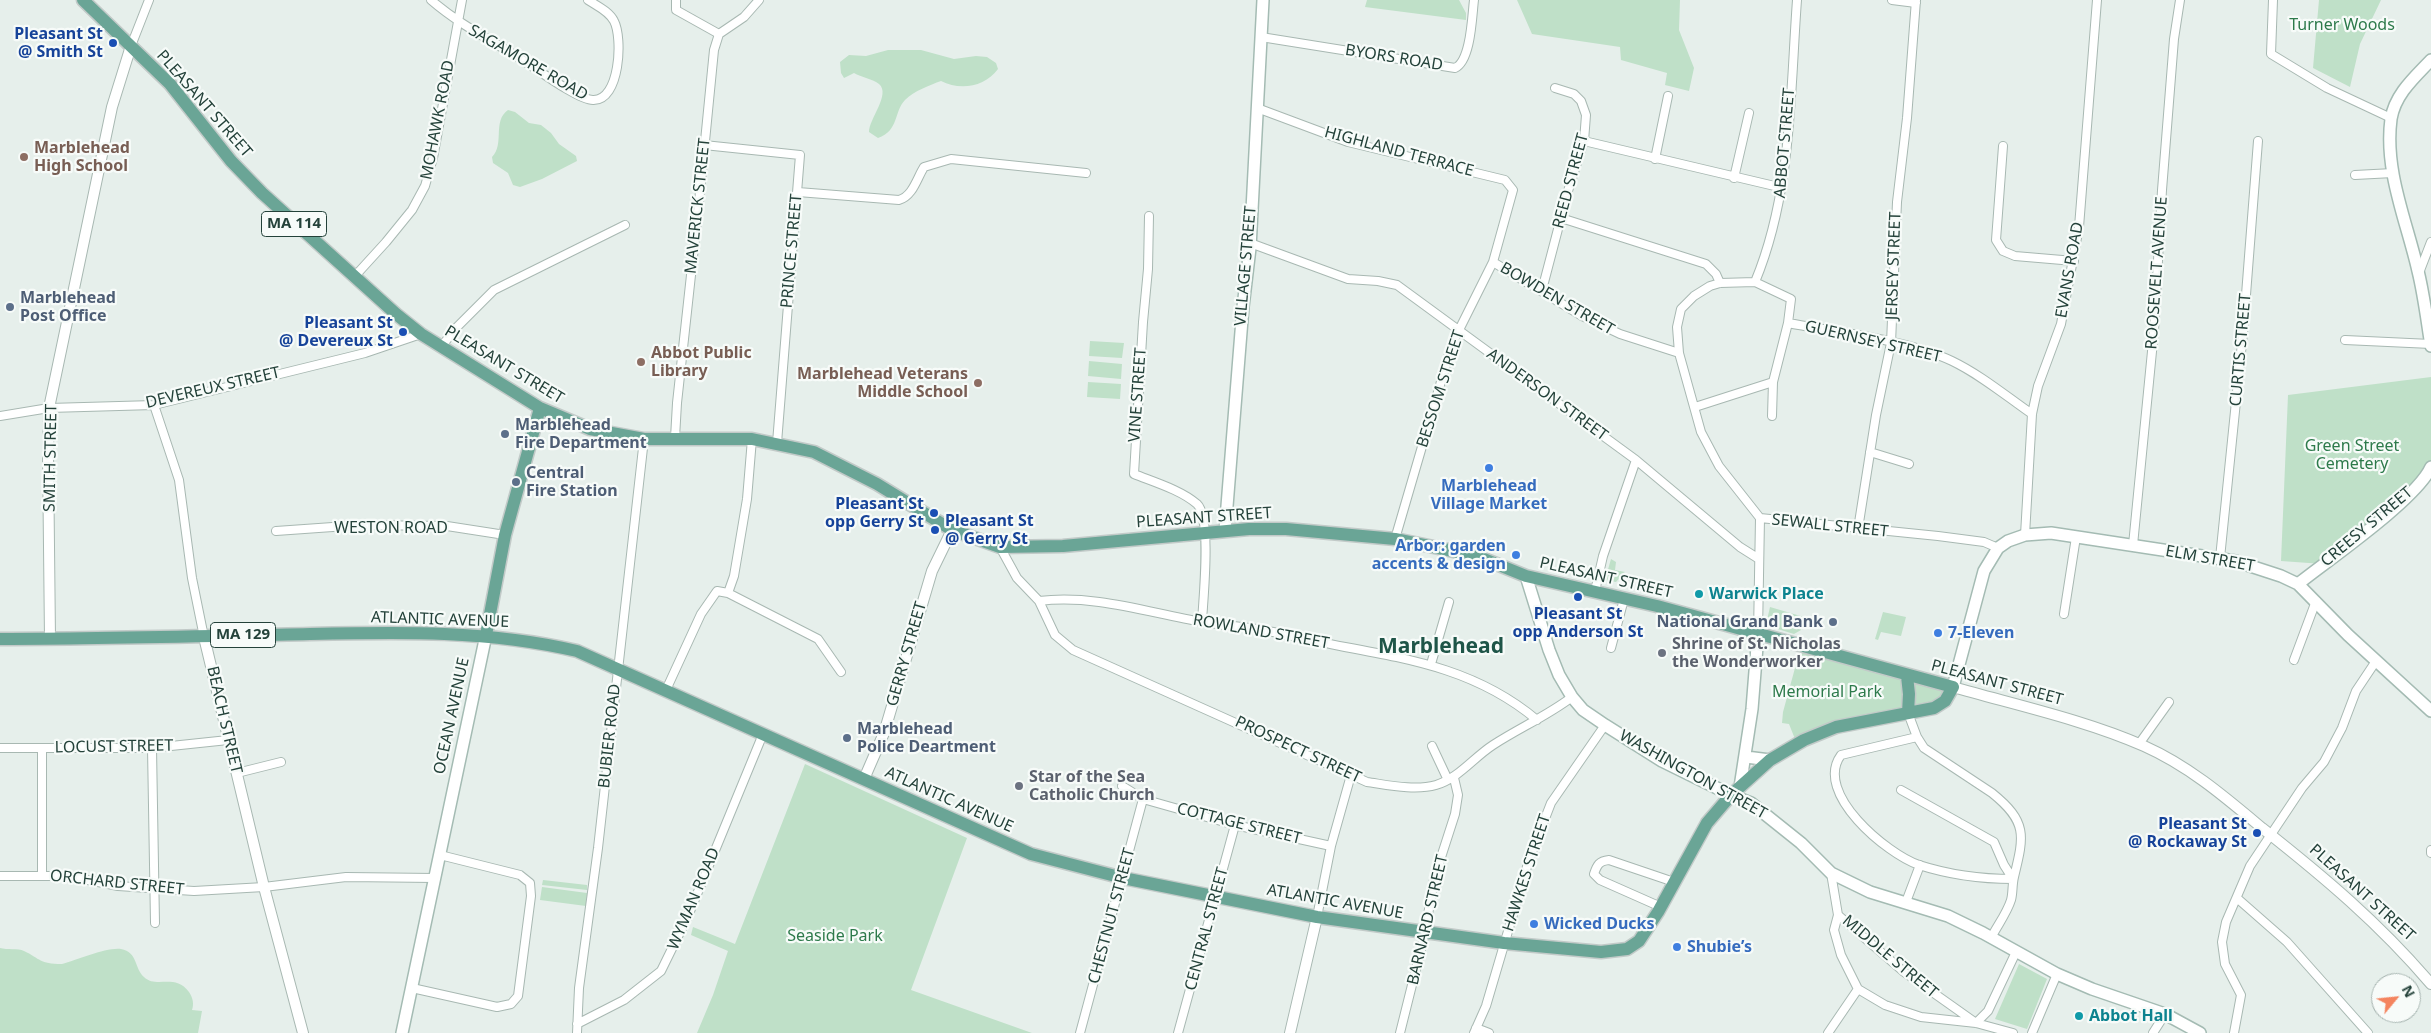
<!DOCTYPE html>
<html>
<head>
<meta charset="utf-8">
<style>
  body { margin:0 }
  #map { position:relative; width:2431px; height:1033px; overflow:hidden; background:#e6efeb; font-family:"Noto Sans",sans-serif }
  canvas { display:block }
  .north { position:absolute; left:2371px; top:973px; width:50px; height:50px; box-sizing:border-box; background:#f7fbf9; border:1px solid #a3b1ad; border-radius:50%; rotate:62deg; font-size:14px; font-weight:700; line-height:20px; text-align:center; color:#24423a }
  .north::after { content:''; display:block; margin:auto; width:18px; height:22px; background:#f4845f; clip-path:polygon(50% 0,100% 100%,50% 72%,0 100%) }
</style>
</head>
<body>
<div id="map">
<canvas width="2431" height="1033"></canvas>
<div class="north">N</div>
</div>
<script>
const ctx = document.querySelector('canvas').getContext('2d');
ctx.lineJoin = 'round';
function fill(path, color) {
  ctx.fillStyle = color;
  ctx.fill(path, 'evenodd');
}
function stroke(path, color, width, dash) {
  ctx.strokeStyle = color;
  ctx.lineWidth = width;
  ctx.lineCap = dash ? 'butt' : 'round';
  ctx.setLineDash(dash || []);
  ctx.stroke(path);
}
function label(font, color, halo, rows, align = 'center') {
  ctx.font = font + ' "Noto Sans",sans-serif';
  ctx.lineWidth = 4.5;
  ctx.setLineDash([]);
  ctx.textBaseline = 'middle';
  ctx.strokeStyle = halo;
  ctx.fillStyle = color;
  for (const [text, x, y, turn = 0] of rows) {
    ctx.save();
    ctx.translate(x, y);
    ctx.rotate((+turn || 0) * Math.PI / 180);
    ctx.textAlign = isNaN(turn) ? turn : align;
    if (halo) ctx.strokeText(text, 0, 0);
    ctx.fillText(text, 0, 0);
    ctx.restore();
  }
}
fill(new Path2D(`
  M1367,0H1459L1466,13V20L1365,7Z
  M1517,0H1680L1679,30L1694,68L1689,91L1665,85L1667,73L1621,60L1620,47L1532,34Z
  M2319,0H2381L2360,44L2350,87L2313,68Z
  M888,50H921L954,59L976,56L987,57L996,63L998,69C985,87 960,91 941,81C930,85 914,91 905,100C894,111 899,131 878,138L869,132C869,119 891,94 879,84C873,79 861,77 854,73L844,78L841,73L840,62L849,55L866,56Z
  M508,110L515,112L529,123L541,125L551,133L559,144L576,156L577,161L542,179L520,187L513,185L508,173L493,163L492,157C505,144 492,121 508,110Z
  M1090,341L1124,343L1122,358L1089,356Z
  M1089,361L1122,364L1121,379L1088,376Z
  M2431,377V465L2428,473L2323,564L2281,561L2288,395Z
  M1088,382L1121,384L1120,399L1087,397Z
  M1611,559L1616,562L1615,570L1625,572L1616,582L1605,580Z
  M1770,607L1804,617L1801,630L1794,634L1771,627L1767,620Z
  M1883,612L1906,617L1901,636L1881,632L1878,640L1875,639Z
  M1801,646L1953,687L1949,696L1908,713L1797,744L1789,724L1782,723L1783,712Z
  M805,764L967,838L911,990L1032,1033H697L713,995L728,951L691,935L693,927L735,944Z
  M543,880L587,885V890L542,885Z
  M542,887L587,893L586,906L540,900Z
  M0,948C7,950 18,948 24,951C41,959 39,964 62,964C77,960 107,947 121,949C138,952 134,968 144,977C156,989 175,973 189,992C193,998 194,1004 192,1010L202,1011L198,1033H0Z
  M2019,964L2047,979L2027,1029L1995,1019Z`), '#bfe0c8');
const minor = new Path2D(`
  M431,0C461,26 495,42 527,63C541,72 579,100 593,100C620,101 623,38 614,21C609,11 597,6 588,0
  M1892,0L1916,3
  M2273,0L2271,54L2327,88L2391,118
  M719,34L744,17L759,0
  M1261,37L1455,68C1471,61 1472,16 1474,0
  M131,46L149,0
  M1257,108L1348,142L1505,180L1513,190L1493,262L1452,344L1395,539
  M1584,141L1783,188
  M704,145L800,155L777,443
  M2003,146L1996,240L2003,251L2015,256L2074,261
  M1655,159L1668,96
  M2355,175L2393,173
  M1734,178L1749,113
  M798,192L899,200C913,196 917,178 924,167L951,159L1086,173
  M1149,216L1148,269L1143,322L1134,474C1154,482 1181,490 1197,504C1212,518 1203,600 1202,622
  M1561,218L1706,264L1716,274L1720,283
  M1250,243L1348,279L1378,281L1397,285L1636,460L1740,547L1759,559
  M1493,262L1582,316L1620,334L1679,353
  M2419,273L2431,242
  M355,276L386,242L412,210L425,186L433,158L462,0
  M1755,282C1792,193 1790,95 1797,0
  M1542,290L1568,191L1584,141L1586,115L1581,101L1574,94L1555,88
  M1788,323C1836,332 1909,340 1952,361C1981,375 2006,396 2032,414
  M2345,340L2431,344
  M441,347L456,328L494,290L625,225
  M154,405L179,480L192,578L204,637
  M1695,407L1773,382L1788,323L1791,299L1755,282L1720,283L1710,286L1694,296L1681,309L1677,327L1679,353L1701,432L1719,466L1760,518L1938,536L1984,542L1998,548
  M0,416L49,408L154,405L365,353L421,334
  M1772,416L1773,382
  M675,438L677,403L699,202L714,50L719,34L676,10V0
  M1870,452L1909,464
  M1858,529L1876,415L1891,343L1897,202L1907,118L1916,0
  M276,531L361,525L447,526L505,535
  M2025,535L2032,414L2038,386L2061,324L2079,227L2097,0
  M2133,545L2154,331L2162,190L2174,39L2180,0
  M1000,547L1017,578L1039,601C1095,594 1149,613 1203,622C1221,625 1239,626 1256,629C1286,634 1315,641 1345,647C1416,660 1480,672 1537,720
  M2220,558L2243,333L2258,141
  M1595,591L1603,556L1636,460
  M728,593L734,576L747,499L752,439
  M1039,601L1055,635L1073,650L1367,782C1388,785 1415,791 1436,785C1459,778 1473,758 1493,745C1519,728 1547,716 1572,697
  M2064,614L2076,537
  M1758,634L1760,518
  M1611,648L1624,599
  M2294,660L2316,601
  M1431,664L1449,602
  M666,690L701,614L717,591L728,593L818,639L841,672
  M1908,713L1917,737L1924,748L1992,793C2028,822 2024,836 2014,877C2012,885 2013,893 2011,900C2007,913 1997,926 1991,938
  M1917,737L1841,755C1813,793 1887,854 1919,865C1950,875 1981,879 2013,879
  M2139,744L2169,702
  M1432,746L1448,780
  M0,748H152L228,740
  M42,748V875
  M152,748L155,923
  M237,773L281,762
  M1122,786L1143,799L1235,825L1331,846
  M1901,790L1994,842L2004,865L2013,879
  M2431,850V853
  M1831,873L1838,915L1904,972L1976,1023L1988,1011L2016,952
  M0,876H68L118,886L194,891L264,887L346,877L435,878
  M2238,899L2287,942L2368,1033
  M1906,902L1920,865
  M1661,907L1600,880L1594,874C1597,865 1599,861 1609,860L1674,882
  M1838,915L1834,930L1841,955L1858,989L1885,1005L1921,1017L1976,1023L2013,1033
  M1317,917L1331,846L1351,775
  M412,988L497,1007L511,1004L518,996L531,896L530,883L520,875L440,855
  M577,1024L624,1000L661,971L688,916L763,734
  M1476,1028L1489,1033
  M577,1033L579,988L598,848L644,439
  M1080,1033L1143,799
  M1178,1033L1235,825
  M1400,1033L1425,933L1434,879L1455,814L1458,795L1454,778
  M1474,1033L1486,1006L1529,860L1551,803L1605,725
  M1828,1033L1858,989
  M2032,1033L2057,974
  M2153,1033L2165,1014
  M2234,1033L2241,995L2225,964L2222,942L2226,922L2250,866L2302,788L2324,762L2342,728L2356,691L2376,661`);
const tertiary = new Path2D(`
  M204,637L264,887L303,1033
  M50,639L48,454L49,408L112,107L131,46
  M1953,687C2016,705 2085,720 2144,746C2189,766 2225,797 2262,828C2324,877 2379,923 2431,984
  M864,779L884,733L932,571L952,530
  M1290,1033L1317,917`);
const secondary = new Path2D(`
  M2431,60C2415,77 2395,94 2391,119C2384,171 2407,222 2418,271C2424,295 2427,321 2431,346
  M1225,531L1243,307L1250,248L1263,0
  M1526,576L1549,650L1559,675L1572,697L1583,710L1605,725L1662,761L1731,795L1751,803L1801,843L1831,873L1870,892L1948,916L1983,933L2057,974L2092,989L2165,1014L2200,1033
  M2298,584C2328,560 2417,499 2431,467
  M1953,687L1984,571L1998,548L2008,541L2025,535L2051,533L2235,561L2281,576L2298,584L2348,635L2431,711
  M1746,757L1770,760
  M1740,787L1752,709L1758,634
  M402,1033L486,635`);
const primary = new Path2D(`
  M486,635L505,535L540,408
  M0,639C103,639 207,636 310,634C400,632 489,630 577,651L1031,854L1123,878L1317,917L1504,943L1601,952L1627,949L1639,941L1658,912L1707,823L1731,795L1770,760L1804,740L1836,727L1934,708L1945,701L1953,687L1657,606L1526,576L1484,559L1458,552L1395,539L1286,529H1249L1063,546L1000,547L952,530L877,484L814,452L752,439H644L590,429L540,408L421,334L396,314L262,193L231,161L170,84L83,0
  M1907,676L1909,694L1908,713`);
stroke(minor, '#a8b8b2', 10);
stroke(tertiary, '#a8b8b2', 12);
stroke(secondary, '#a4bbb3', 14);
stroke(primary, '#c2cac8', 15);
stroke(minor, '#fff', 8);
stroke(tertiary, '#fff', 10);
stroke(secondary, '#fff', 11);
stroke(primary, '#6aa596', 12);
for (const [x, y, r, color] of [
  [113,43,5,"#1a4fb4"],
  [24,157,5,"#8d6e63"],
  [10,307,5,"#5c6f8a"],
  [403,332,5,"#1a4fb4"],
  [641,362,5,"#8d6e63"],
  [978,383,5,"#8d6e63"],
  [505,434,5,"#5c6f8a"],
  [1489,468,5,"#3f7fe0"],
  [516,482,5,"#5c6f8a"],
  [934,513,5,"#1a4fb4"],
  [935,530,5,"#1a4fb4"],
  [1516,555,5,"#3f7fe0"],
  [1699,594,5,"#0f9aa8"],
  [1578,597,5,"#1a4fb4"],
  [1833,622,5,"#5c6f8a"],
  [1938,633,5,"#3f7fe0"],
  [1662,653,5,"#6b7280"],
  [847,738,5,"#5c6f8a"],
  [1019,786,5,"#6b7280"],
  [2257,833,5,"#1a4fb4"],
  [1534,924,5,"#3f7fe0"],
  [1677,947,5,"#3f7fe0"],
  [2079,1016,5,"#0f9aa8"]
]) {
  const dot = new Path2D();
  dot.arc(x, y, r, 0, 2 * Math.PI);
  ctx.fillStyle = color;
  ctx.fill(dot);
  stroke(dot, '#f7fbf9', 2);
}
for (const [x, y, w] of [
  [294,224,65],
  [243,635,65]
]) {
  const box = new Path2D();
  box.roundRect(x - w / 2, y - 12.5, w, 25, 4);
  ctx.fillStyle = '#f7fbf9';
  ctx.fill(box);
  stroke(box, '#24423a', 1);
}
label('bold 15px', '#24423a', null, [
  ["MA 114",294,224],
  ["MA 129",243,635]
]);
label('16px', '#2d7a4b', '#f7fbf9', [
  ["Turner Woods",2342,25],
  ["Green Street",2352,446],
  ["Cemetery",2352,464],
  ["Memorial Park",1827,692],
  ["Seaside Park",835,936]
]);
label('bold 16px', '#164399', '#f7fbf9', [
  ["Pleasant St",103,34],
  ["@ Smith St",103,52],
  ["Pleasant St",393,323],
  ["@ Devereux St",393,341],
  ["Pleasant St",924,504],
  ["opp Gerry St",924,522],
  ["Pleasant St",945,521,"left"],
  ["@ Gerry St",945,539,"left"],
  ["Pleasant St",1578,614,"center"],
  ["opp Anderson St",1578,632,"center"],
  ["Pleasant St",2247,824],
  ["@ Rockaway St",2247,842]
], 'right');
label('16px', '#24423a', '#f7fbf9', [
  ["BYORS ROAD",1394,58,9],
  ["SAGAMORE ROAD",528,63,30],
  ["PLEASANT STREET",204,104,49],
  ["MOHAWK ROAD",438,120,-79],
  ["ABBOT STREET",1785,143,-85],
  ["HIGHLAND TERRACE",1399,152,15],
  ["REED STREET",1571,181,-75],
  ["MAVERICK STREET",698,206,-84],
  ["PRINCE STREET",792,251,-85],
  ["VILLAGE STREET",1246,266,-85],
  ["JERSEY STREET",1894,266,-88],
  ["EVANS ROAD",2070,270,-80],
  ["ROOSEVELT AVENUE",2157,273,-86],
  ["BOWDEN STREET",1557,299,30],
  ["GUERNSEY STREET",1873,342,13],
  ["CURTIS STREET",2241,350,-85],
  ["PLEASANT STREET",504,365,31],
  ["DEVEREUX STREET",213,388,-13],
  ["BESSOM STREET",1441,389,-72],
  ["VINE STREET",1138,395,-86],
  ["ANDERSON STREET",1547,395,36],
  ["SMITH STREET",51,458,-89],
  ["PLEASANT STREET",1204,518,-4],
  ["SEWALL STREET",1830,526,6],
  ["CREESY STREET",2367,527,-40],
  ["WESTON ROAD",391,528],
  ["ELM STREET",2210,559,10],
  ["PLEASANT STREET",1606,578,13],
  ["ATLANTIC AVENUE",440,620,2],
  ["ROWLAND STREET",1261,632,10],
  ["GERRY STREET",907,654,-74],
  ["PLEASANT STREET",1997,683,15],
  ["OCEAN AVENUE",452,716,-78],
  ["BEACH STREET",224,720,77],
  ["BUBIER ROAD",610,736,-84],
  ["LOCUST STREET",114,747,-1],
  ["PROSPECT STREET",1298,750,25],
  ["WASHINGTON STREET",1693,775,29],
  ["ATLANTIC AVENUE",949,800,24],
  ["COTTAGE STREET",1239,824,14],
  ["HAWKES STREET",1527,873,-72],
  ["ORCHARD STREET",117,883,6],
  ["PLEASANT STREET",2362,893,42],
  ["WYMAN ROAD",694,899,-67],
  ["ATLANTIC AVENUE",1335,902,10],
  ["CHESTNUT STREET",1112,916,-75],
  ["BARNARD STREET",1428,920,-77],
  ["CENTRAL STREET",1207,929,-75],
  ["MIDDLE STREET",1890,957,40]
]);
label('bold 16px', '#785e54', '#f7fbf9', [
  ["Marblehead",34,148],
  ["High School",34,166],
  ["Abbot Public",651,353],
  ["Library",651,371],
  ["Marblehead Veterans",968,374,"right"],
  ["Middle School",968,392,"right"]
], 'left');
label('bold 16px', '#4e5e75', '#f7fbf9', [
  ["Marblehead",20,298],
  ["Post Office",20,316],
  ["Marblehead",515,425],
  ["Fire Department",515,443],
  ["Central",526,473],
  ["Fire Station",526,491],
  ["National Grand Bank",1823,622,"right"],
  ["Marblehead",857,729],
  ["Police Deartment",857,747]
], 'left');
label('bold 16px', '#366cbe', '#f7fbf9', [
  ["Marblehead",1489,486,"center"],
  ["Village Market",1489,504,"center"],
  ["Arbor: garden",1506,546,"right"],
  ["accents & design",1506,564,"right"],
  ["7-Eleven",1948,633],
  ["Wicked Ducks",1544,924],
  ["Shubie’s",1687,947]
], 'left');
label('bold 16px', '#0d838f', '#f7fbf9', [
  ["Warwick Place",1709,594],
  ["Abbot Hall",2089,1016]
], 'left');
label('bold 16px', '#5b616d', '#f7fbf9', [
  ["Shrine of St. Nicholas",1672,644],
  ["the Wonderworker",1672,662],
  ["Star of the Sea",1029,777],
  ["Catholic Church",1029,795]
], 'left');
label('bold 21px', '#1f5548', '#f7fbf9', [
  ["Marblehead",1441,647]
]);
</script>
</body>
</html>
